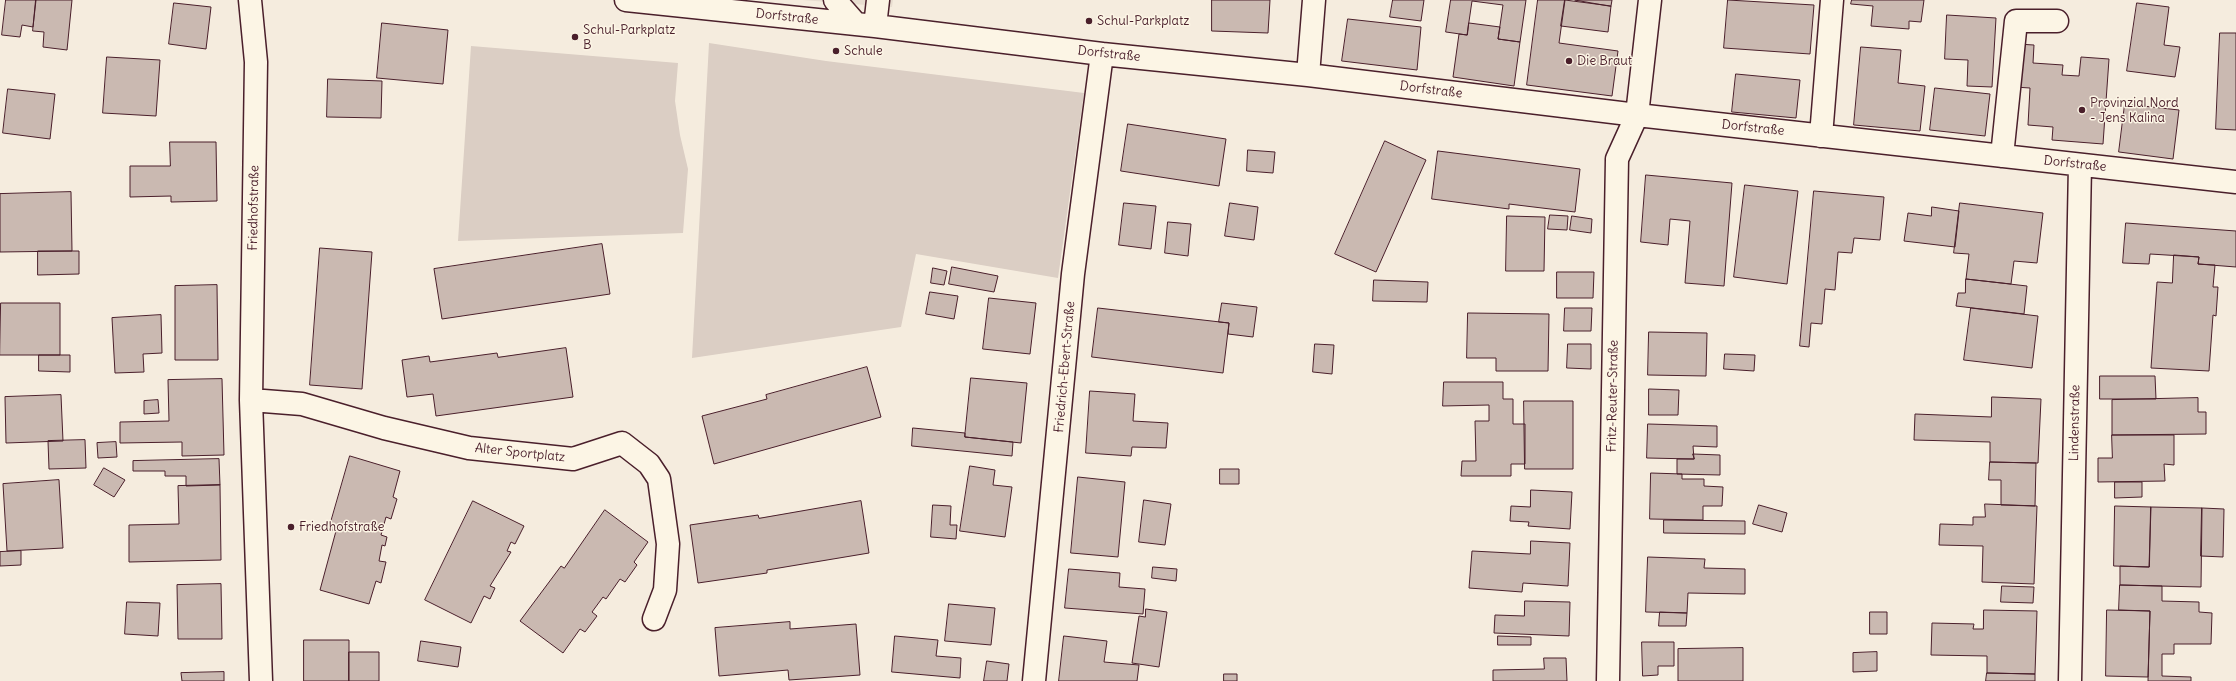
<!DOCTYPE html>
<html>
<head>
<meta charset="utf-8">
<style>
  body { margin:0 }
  canvas { display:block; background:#f5ecde }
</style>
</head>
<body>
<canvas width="2236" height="681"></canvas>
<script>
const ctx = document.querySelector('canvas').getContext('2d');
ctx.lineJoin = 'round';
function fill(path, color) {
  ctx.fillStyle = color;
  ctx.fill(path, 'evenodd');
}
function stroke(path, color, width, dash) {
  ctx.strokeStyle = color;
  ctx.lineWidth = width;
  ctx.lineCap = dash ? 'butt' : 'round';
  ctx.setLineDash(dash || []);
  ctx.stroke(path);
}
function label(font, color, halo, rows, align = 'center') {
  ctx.font = font + ' Delius,sans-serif';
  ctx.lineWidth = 3;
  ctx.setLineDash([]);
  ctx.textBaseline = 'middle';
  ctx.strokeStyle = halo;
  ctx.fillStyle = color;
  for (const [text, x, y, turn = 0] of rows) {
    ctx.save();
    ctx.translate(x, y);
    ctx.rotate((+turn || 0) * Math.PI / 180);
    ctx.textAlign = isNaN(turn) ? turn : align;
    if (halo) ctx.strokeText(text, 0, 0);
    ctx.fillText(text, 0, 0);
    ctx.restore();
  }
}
fill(new Path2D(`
  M802,0H893L892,7Z`), '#e8ddd0');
fill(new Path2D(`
  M709,43L826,61L1084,93L1058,278L916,254L901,327L692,358Z
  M471,46L678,63L675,101L680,135L688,169L683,233L458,241Z`), '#dbcec4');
const building = new Path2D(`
  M6,0H36L33,27L22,25L20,37L2,35Z
  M36,0H72L67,50L43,47L44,32L33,31Z
  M1212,0H1270L1268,33L1212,31Z
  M1393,0H1424L1421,21L1390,17Z
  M1451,0H1526L1520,42L1498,39L1503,5L1472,1L1467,35L1446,32Z
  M1538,0H1565L1559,43L1618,51L1612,96L1527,85Z
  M1565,0L1611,6L1608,32L1561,26Z
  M1575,0H1612L1611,6Z
  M1728,0L1814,5L1810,54L1724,48Z
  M1852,0H1924L1921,22L1909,21V29L1871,26L1873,6L1851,4Z
  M174,3L211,7L206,49L169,44Z
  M2137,3L2169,7L2164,45L2180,47L2175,77L2127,71Z
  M1947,15L1996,18L1992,87L1967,86L1968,60L1945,59Z
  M1348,19L1421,27L1417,70L1342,61Z
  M382,23L448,30L443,84L377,78Z
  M1469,23L1500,27L1498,39L1520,42L1514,86L1453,77L1459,34L1467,35Z
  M2220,33H2236V130L2216,129Z
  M2017,44L2034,45L2033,63L2063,65L2062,75L2079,76L2081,57L2109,59L2103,144L2052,140L2053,127L2028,125L2030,88L2014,87Z
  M1861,47L1901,50L1898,83L1925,86L1920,131L1854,125Z
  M107,57L160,60L156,116L103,113Z
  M1736,74L1800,80L1796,118L1732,112Z
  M328,79L382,81L381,118L327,117Z
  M1935,88L1990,94L1985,136L1930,130Z
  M8,89L55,94L50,139L3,133Z
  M2125,104L2179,110L2173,159L2119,152Z
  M1128,124L1226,139L1219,186L1121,171Z
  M1385,141L1426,160L1376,272L1335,254Z
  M170,142H216L217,201L171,202V196L130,197V166H170Z
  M1248,150L1275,152L1273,173L1247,171Z
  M1438,151L1580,169L1575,212L1509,204V209L1432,199Z
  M1646,175L1732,183L1724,286L1685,283L1690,221L1670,219L1668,245L1641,242Z
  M1745,185L1798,191L1787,284L1734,277Z
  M1814,191L1884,197L1880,240L1854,238L1852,253L1838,252L1835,290L1825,289L1822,324L1811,323L1809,347L1800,346Z
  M71,192L72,251L0,252V194Z
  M1124,203L1156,206L1151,249L1119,245Z
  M1230,203L1258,207L1254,240L1225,236Z
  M1960,203L2043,213L2037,263L2014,261L2011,284L1966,279L1969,254L1954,253Z
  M1932,207L1959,211L1955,247L1904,241L1908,213L1931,216Z
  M1550,215L1568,216L1567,230L1548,229Z
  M1507,216L1545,217L1544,271H1506Z
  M1572,216L1592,219L1591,233L1570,230Z
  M1168,222L1191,224L1188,256L1165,253Z
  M2126,223L2236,231V267L2198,264L2199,257L2150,254L2149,264L2123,263Z
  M602,244L610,294L442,319L434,269Z
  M320,248L372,252L362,389L310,385Z
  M38,251H79V274L38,275Z
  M2174,255L2199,257L2198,264L2215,265L2213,287H2218L2216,316L2213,315L2209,371L2151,368L2157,282L2172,283Z
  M952,267L998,276L994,292L949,284Z
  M933,268L947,271L944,285L931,283Z
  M1557,272H1594L1593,298H1557Z
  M1966,279L2027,286L2024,314L1956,306L1958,293H1965Z
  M1374,280L1428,282L1427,302L1373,301Z
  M217,285L218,360H175V286Z
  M930,292L958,296L954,319L926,314Z
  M989,298L1036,303L1030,354L983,349Z
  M1,303H60V355H0Z
  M1222,303L1257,307L1253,337L1228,334L1229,323L1219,322Z
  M1098,308L1229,323L1223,373L1092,357Z
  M1565,308H1592L1591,331H1564Z
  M1971,308L2038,316L2032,368L1964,360Z
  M1468,313L1549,314L1548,371H1496V358H1467Z
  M161,315L162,353L143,354L144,372L115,373L112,318Z
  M1649,332L1707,333L1706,376L1648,375Z
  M1315,344L1334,345L1332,374L1313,372Z
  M1568,344H1591V369L1567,368Z
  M566,348L573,397L436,416L433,394L407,397L402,360L429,356L430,362L497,353L498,357Z
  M1725,354L1755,355L1754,371L1724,369Z
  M39,355H70V372L39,371Z
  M867,367L881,417L714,464L702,416L767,399L766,395Z
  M2100,376H2155L2156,399H2100Z
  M971,378L1027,383L1021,443L965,437Z
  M222,379L224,455L182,456V442L120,443V422L169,421L168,380Z
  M1444,382H1503V399H1513V424H1525V464H1511V476H1461L1462,461H1476L1475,421H1489V405L1443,406Z
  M1649,389L1679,390L1678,415H1649Z
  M1090,391L1135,394L1133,421L1168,423L1166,448L1132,447L1131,456L1086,453Z
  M61,395L63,441L6,443L5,397Z
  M1992,397L2041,399L2038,463L1990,462V442L1914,440L1915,414L1991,417Z
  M2198,398V412H2206V434L2112,435V400Z
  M158,400L159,413L144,414V401Z
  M1524,401H1573V469H1525Z
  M1648,424L1717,426V447L1693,446L1694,459L1647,458Z
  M913,428L965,433V437L1013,442L1012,456L912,446Z
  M2112,435H2174V465L2164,464L2165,481L2098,482V458H2112Z
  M85,440L86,468L49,469L48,441Z
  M116,442L117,457L98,458L97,443Z
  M1693,454L1720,455V475L1677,474V459H1694Z
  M350,456L400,471L393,497L397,499L391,519L386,517L381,535L387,537L385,546L382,545L379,561L386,562L381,583L376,581L369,604L320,590L336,531L329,529Z
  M219,459L220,485L186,486V476H165V471H133V461Z
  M1990,462L2036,463L2035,506L2001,505V480H1989Z
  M970,466L995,470L993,485L1012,487L1005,537L960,531Z
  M104,468L125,480L114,497L94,485Z
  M1220,469H1239V484H1220Z
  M1651,473L1682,474V479H1704V486L1723,487L1722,506H1703V520L1650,519Z
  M1078,477L1125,482L1118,557L1071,553Z
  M59,480L63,548L7,551L3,484Z
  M2115,482H2142V497L2115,498Z
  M220,485L221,560L129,562V525L179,524L178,486Z
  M1531,490L1572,492L1570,529L1528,526L1529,522L1510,521L1511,506L1530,507Z
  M1144,500L1171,504L1165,545L1139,542Z
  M473,501L524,526L515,544L511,542L507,551L511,552L490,586L495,588L490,599L484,596L471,623L425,600Z
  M861,501L869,553L767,570V573L698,583L690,525L758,515L759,518Z
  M1985,504L2037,506L2034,584L1982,582L1983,546L1939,545L1940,524L1973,525V517H1985Z
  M933,505L951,506L950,525H957L956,539L931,537Z
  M1759,505L1787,513L1782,532L1753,524Z
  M2115,506L2151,507L2149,567L2114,566Z
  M2151,507L2202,508L2201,587L2120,585V566L2149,567Z
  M2202,508L2224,509L2223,557L2201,556Z
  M605,510L648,542L634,562L637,565L625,582L620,579L606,599L603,597L592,612L597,616L585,632L580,629L563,653L520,621L561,566L564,568Z
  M1664,520L1745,521V534L1664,533Z
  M1531,541L1570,543L1568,586L1523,583L1522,592L1469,588L1472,551L1530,554Z
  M21,551V565L0,566V552Z
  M1648,557L1705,559L1704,568L1745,569V594L1688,593L1687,613L1646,612Z
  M1153,567L1177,569L1176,581L1152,578Z
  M1069,569L1120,573L1119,587L1145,589L1143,614L1065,608Z
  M221,584L222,639H178L177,585Z
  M2120,585L2162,586V601L2199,602V612L2212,613L2211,644H2174V654H2162V676L2191,677V681H2148L2150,611L2119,610Z
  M2002,586L2034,587L2033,603L2001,602Z
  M1525,601L1570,602L1569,636L1494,633L1495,615L1524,616Z
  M127,602L160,603L158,636L125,634Z
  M949,604L995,608L991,645L945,641Z
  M1146,609L1167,612L1159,667L1132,663L1139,616L1145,617Z
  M1984,610L2037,611L2035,674L1987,673V656L1931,655L1932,623L1974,624L1973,629H1983Z
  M2107,610L2150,611L2148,677L2106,676Z
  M1660,612L1687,613L1686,626H1659Z
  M1870,612H1887V634H1870Z
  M790,622V629L856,624L860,675L789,680L788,670L719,676L715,628Z
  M895,636L938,640L936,656L961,658L960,678L892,672Z
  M1064,636L1107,641L1104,662L1139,665L1137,681H1059Z
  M1498,636L1531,637V645H1498Z
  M304,640H349V681H304Z
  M421,641L461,647L458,667L418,661Z
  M1642,642H1674V666H1658V675L1643,676Z
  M1743,648V681H1678V649Z
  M349,652H379V681H349Z
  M1877,652V671L1853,672V653Z
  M1544,658H1566L1567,681H1493V670L1544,669Z
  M987,661L1009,664L1007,681H984Z
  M224,672V681H182L181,673Z
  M1987,673L2035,674V681H1986Z
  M1224,674H1237V681H1224Z`);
fill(building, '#cab9b1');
stroke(building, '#4a1f2b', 1);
const minor = new Path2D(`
  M250,0L256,62L251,400L261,681
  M626,0L875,26L1102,54L1308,75L1637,115L2236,182
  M835,0L856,24
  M875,26L878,0
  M1308,75L1314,0
  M1821,136L1832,0
  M2002,156L2016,21H2057
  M251,400L302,404L384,428L469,448L573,459L622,443L649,464L659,479L668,544L665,590L654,619
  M1034,681L1073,274L1102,54
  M1608,681L1617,159L1637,115L1650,0
  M2070,681L2080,165`);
stroke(minor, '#4a1f2b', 25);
stroke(minor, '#fcf5e5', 22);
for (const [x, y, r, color] of [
  [1089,21,4,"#4a1f2b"],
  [575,37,4,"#4a1f2b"],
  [836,51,4,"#4a1f2b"],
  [1569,61,4,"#4a1f2b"],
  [2082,110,4,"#4a1f2b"],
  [291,527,4,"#4a1f2b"]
]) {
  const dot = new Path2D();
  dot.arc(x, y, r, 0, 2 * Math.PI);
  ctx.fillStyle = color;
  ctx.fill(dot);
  stroke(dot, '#fcf5e5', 1.5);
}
label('13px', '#4a1f2b', '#fcf5e5', [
  ["Dorfstraße",787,17,6],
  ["Dorfstraße",1109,54,6],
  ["Dorfstraße",1431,90,7],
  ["Dorfstraße",1753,128,6],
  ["Dorfstraße",2075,164,6],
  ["Friedhofstraße",254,208,-89],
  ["Friedrich-Ebert-Straße",1065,367,-85],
  ["Fritz-Reuter-Straße",1613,396,-89],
  ["Lindenstraße",2075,423,-89],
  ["Alter Sportplatz",520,453,6]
]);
label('13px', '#4a1f2b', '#fcf5e5', [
  ["Schul-Parkplatz",1097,21],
  ["Schul-Parkplatz",583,30],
  ["B",583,45],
  ["Schule",844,51],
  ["Die Braut",1577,61],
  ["Provinzial Nord",2090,103],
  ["- Jens Kalina",2090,118],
  ["Friedhofstraße",299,527]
], 'left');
</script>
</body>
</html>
